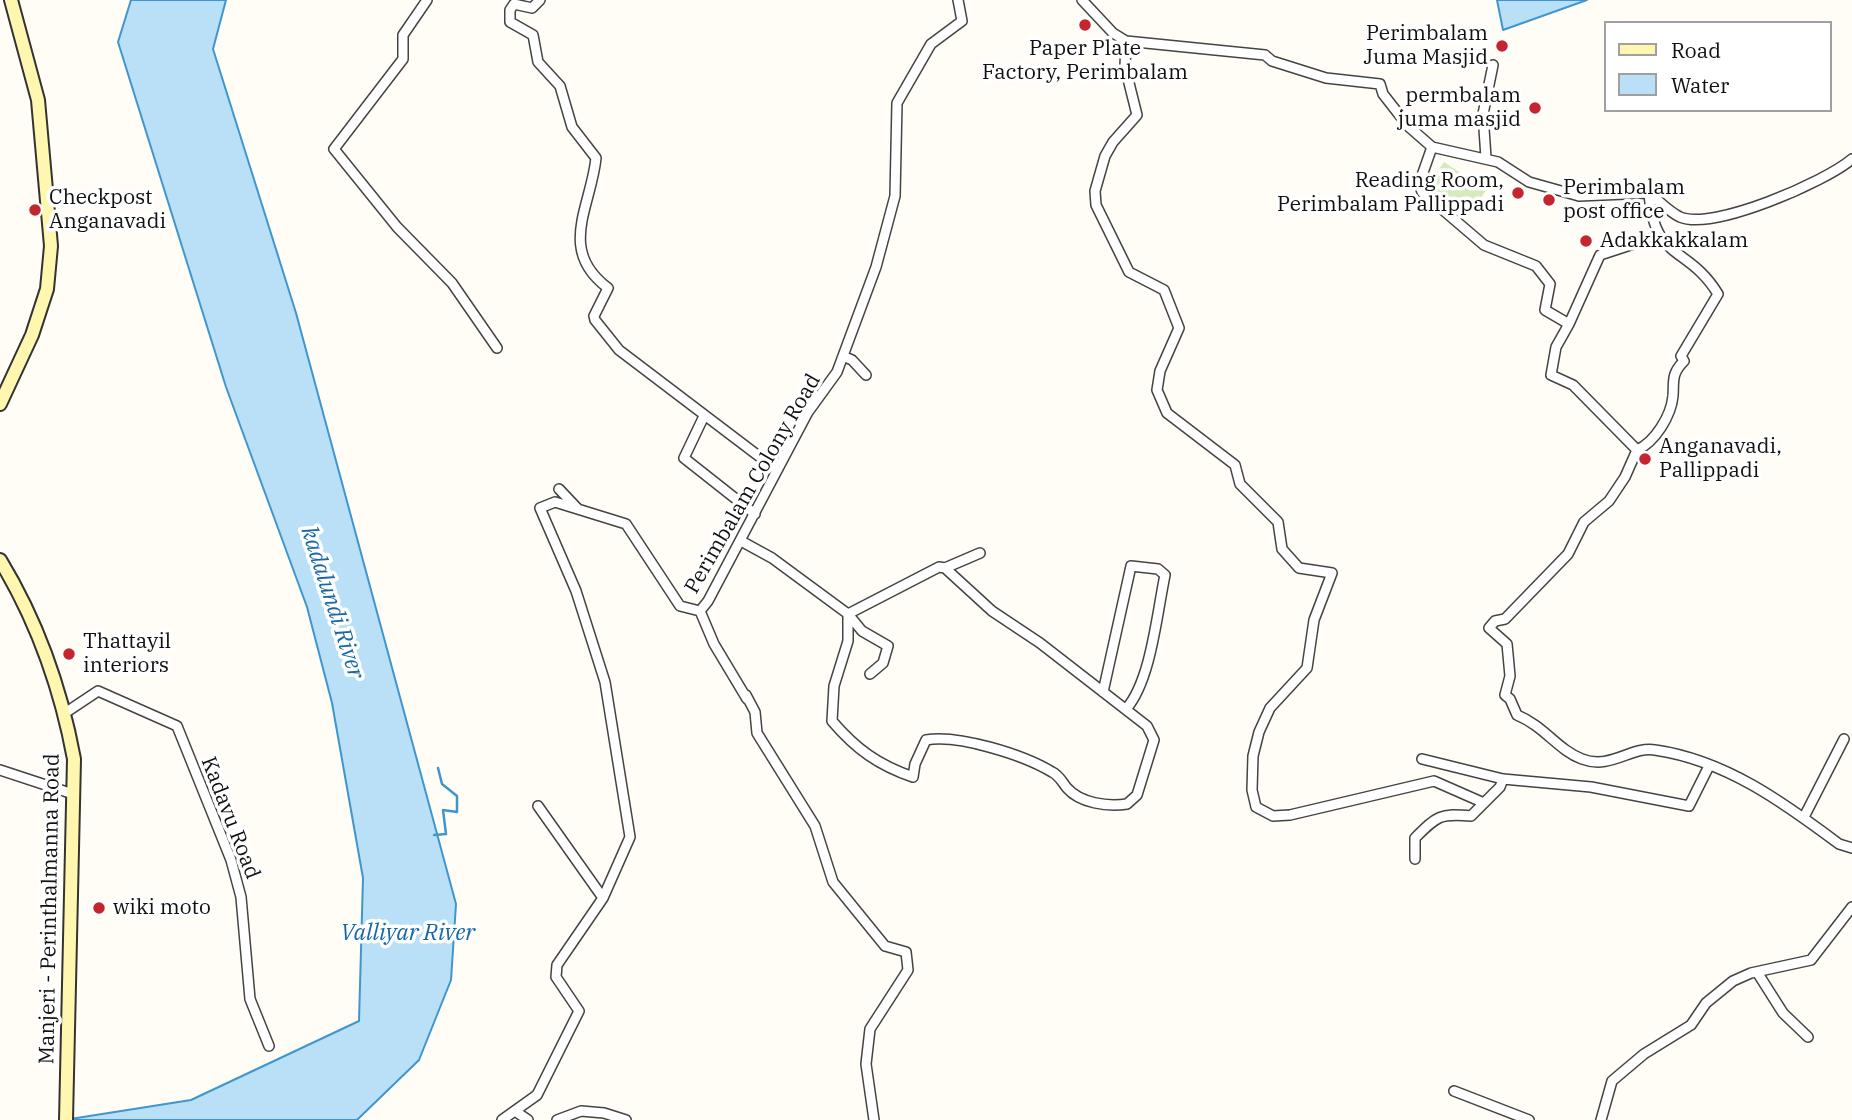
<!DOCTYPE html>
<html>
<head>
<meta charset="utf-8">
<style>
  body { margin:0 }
  #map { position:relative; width:1852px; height:1120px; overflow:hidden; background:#fffdf5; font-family:"IBM Plex Serif",serif }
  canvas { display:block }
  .legend { position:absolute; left:1604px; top:21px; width:228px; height:91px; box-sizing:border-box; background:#fff; border:2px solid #a0a0a0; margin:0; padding:9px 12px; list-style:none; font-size:21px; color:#111 }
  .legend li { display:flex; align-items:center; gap:14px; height:35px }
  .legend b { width:35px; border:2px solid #a0a0a0 }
</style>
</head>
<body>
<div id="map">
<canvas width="1852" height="1120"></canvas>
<ul class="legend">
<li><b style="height:9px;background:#fff6b0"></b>Road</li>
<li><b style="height:19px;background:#b9e0f7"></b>Water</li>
</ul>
</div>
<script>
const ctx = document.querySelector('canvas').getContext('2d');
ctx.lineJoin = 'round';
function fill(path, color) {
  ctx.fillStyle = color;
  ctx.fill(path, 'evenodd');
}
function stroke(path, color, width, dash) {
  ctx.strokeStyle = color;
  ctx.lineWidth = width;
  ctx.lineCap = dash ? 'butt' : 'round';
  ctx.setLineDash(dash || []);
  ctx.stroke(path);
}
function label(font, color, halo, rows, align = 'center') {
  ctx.font = font + ' "IBM Plex Serif",serif';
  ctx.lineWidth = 7;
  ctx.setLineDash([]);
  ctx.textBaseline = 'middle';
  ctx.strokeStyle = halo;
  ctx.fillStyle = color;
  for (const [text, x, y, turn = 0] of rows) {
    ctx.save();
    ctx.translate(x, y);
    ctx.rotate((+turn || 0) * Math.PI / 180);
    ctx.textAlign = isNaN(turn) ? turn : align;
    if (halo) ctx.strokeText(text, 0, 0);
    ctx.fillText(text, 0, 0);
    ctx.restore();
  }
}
fill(new Path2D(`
  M1444,162L1486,190L1470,215L1427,186Z`), '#d5ebbd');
const water = new Path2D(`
  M131,0H226L213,49L296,313L456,904L451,980L419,1060L357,1120H64L191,1100L359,1021L363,878L332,703L307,607L226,387L118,42Z
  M1497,0H1587L1503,30Z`);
fill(water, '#b9e0f7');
stroke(water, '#3f96cf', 2);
stroke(new Path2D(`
  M434,835L446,834L443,810L457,812V796L442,784L438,768`), '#3f96cf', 2.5);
const street = new Path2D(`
  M427,0L403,35V59L334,149L397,227L452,283L497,348
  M540,0L532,8L514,4L510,10V22L533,35L538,62L560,86L572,127L596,158C591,207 557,250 608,288L594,316L595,320L619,350L777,470
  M1082,0L1113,33L1126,41L1265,55L1272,61L1326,78L1380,84L1383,94L1408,126L1432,147L1498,162L1529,182L1579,196L1649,193C1658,200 1669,212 1680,217C1713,231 1825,182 1852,159
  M1126,41L1125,67L1137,115L1113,142L1105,156L1095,191L1096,205L1129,272L1164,290L1179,328L1160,371L1157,390L1167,413L1235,465L1240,484L1278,522L1282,549L1299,568L1332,573L1314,620L1307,668L1270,708L1259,732L1253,756L1252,790L1256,807L1273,816L1290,815L1434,781L1484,803
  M1432,147L1419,184L1422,192L1484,245L1536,266L1550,284L1545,310L1569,324L1556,347L1551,375L1573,385L1637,450
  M1486,158L1483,114L1493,65
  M1569,324L1600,255L1658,236
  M843,356L852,360L866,375
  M704,416L684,458L755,514
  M1637,450L1625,477L1609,501L1584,522L1568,554L1505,619L1495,621L1489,628L1507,644L1510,676L1505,695L1510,699L1517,715C1544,726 1558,750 1582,759C1611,770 1631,746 1655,750C1725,760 1783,802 1839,844L1852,848
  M1637,450C1655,442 1671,416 1673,396C1674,381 1671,374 1684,361L1681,356L1718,294C1688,245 1654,262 1649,193
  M559,489L577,508
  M741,541L772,558L848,614L939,567L945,568L992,611L1040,643L1147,726L1154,740L1137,795L1127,804C1107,807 1080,803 1067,788C1062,782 1059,775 1052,772C1024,755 958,734 926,740L915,764L913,777C878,765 856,749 832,721L834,686L848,641V614
  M945,568L980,553
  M700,611L714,644L747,699
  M848,614L862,631L888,646L883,663L870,674
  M1103,692L1131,566L1158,569L1165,575C1157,613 1151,681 1126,709
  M746,695L755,712L757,733L815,826L833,882L885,946L906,952L908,970L870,1029L866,1064L874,1120
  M65,713L98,691L177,726L231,860L241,897L250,999L269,1046
  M1422,759L1503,779L1591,787L1689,806L1709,766
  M0,770L73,794
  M538,806L603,898
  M1804,817L1844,739
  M1415,859V838C1437,816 1440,813 1471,816L1500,787L1503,779
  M1757,972L1783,1013L1808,1037
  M1454,1091L1529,1120
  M515,1111L528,1120
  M502,1120L537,1095L579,1011L556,977L557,965L603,898L630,837L605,682L576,591L540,508L555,502L626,524L680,606L700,611L708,601L808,412L837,372L876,267L895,196L897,103L931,44L962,21L958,0
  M557,1120L581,1111L604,1113L626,1120
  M1601,1120L1612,1081L1644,1054L1691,1025L1706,1003L1733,981L1751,973L1811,960L1852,907`);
const secondary = new Path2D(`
  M0,404L32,335L47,289L51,246L38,100L11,0
  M0,560C37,621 61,689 74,759L66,1120`);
stroke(street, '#444', 12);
stroke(secondary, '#333', 16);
stroke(street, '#fff', 9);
stroke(secondary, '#fff6b0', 12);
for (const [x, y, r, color] of [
  [1085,25,7,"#c4262e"],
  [1502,46,7,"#c4262e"],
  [1535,108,7,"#c4262e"],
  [1518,193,7,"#c4262e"],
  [1549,200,7,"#c4262e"],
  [35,210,7,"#c4262e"],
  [1586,241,7,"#c4262e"],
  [1645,459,7,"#c4262e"],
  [69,654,7,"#c4262e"],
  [99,908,7,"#c4262e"]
]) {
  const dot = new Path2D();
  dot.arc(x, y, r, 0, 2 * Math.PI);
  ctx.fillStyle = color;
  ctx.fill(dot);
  stroke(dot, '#fff', 2.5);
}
label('21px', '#111', '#fff', [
  ["Perimbalam",1488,34,"right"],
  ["Juma Masjid",1488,58,"right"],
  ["Paper Plate",1085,49,"center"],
  ["Factory, Perimbalam",1085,73,"center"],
  ["permbalam",1521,96,"right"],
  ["juma masjid",1521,120,"right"],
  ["Reading Room,",1504,181,"right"],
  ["Perimbalam Pallippadi",1504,205,"right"],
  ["Perimbalam",1563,188],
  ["post office",1563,212],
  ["Checkpost",49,198],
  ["Anganavadi",49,222],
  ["Adakkakkalam",1600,241],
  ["Anganavadi,",1659,447],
  ["Pallippadi",1659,471],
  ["Thattayil",83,642],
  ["interiors",83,666],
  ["wiki moto",113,908]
], 'left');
label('21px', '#111', '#fff', [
  ["Perimbalam Colony Road",753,484,-60],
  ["Kadavu Road",230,818,69],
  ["Manjeri - Perinthalmanna Road",50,909,-89]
]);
label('italic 23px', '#1768a6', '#fff', [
  ["kadalundi River",332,603,72],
  ["Valliyar River",408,933]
]);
</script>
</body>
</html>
